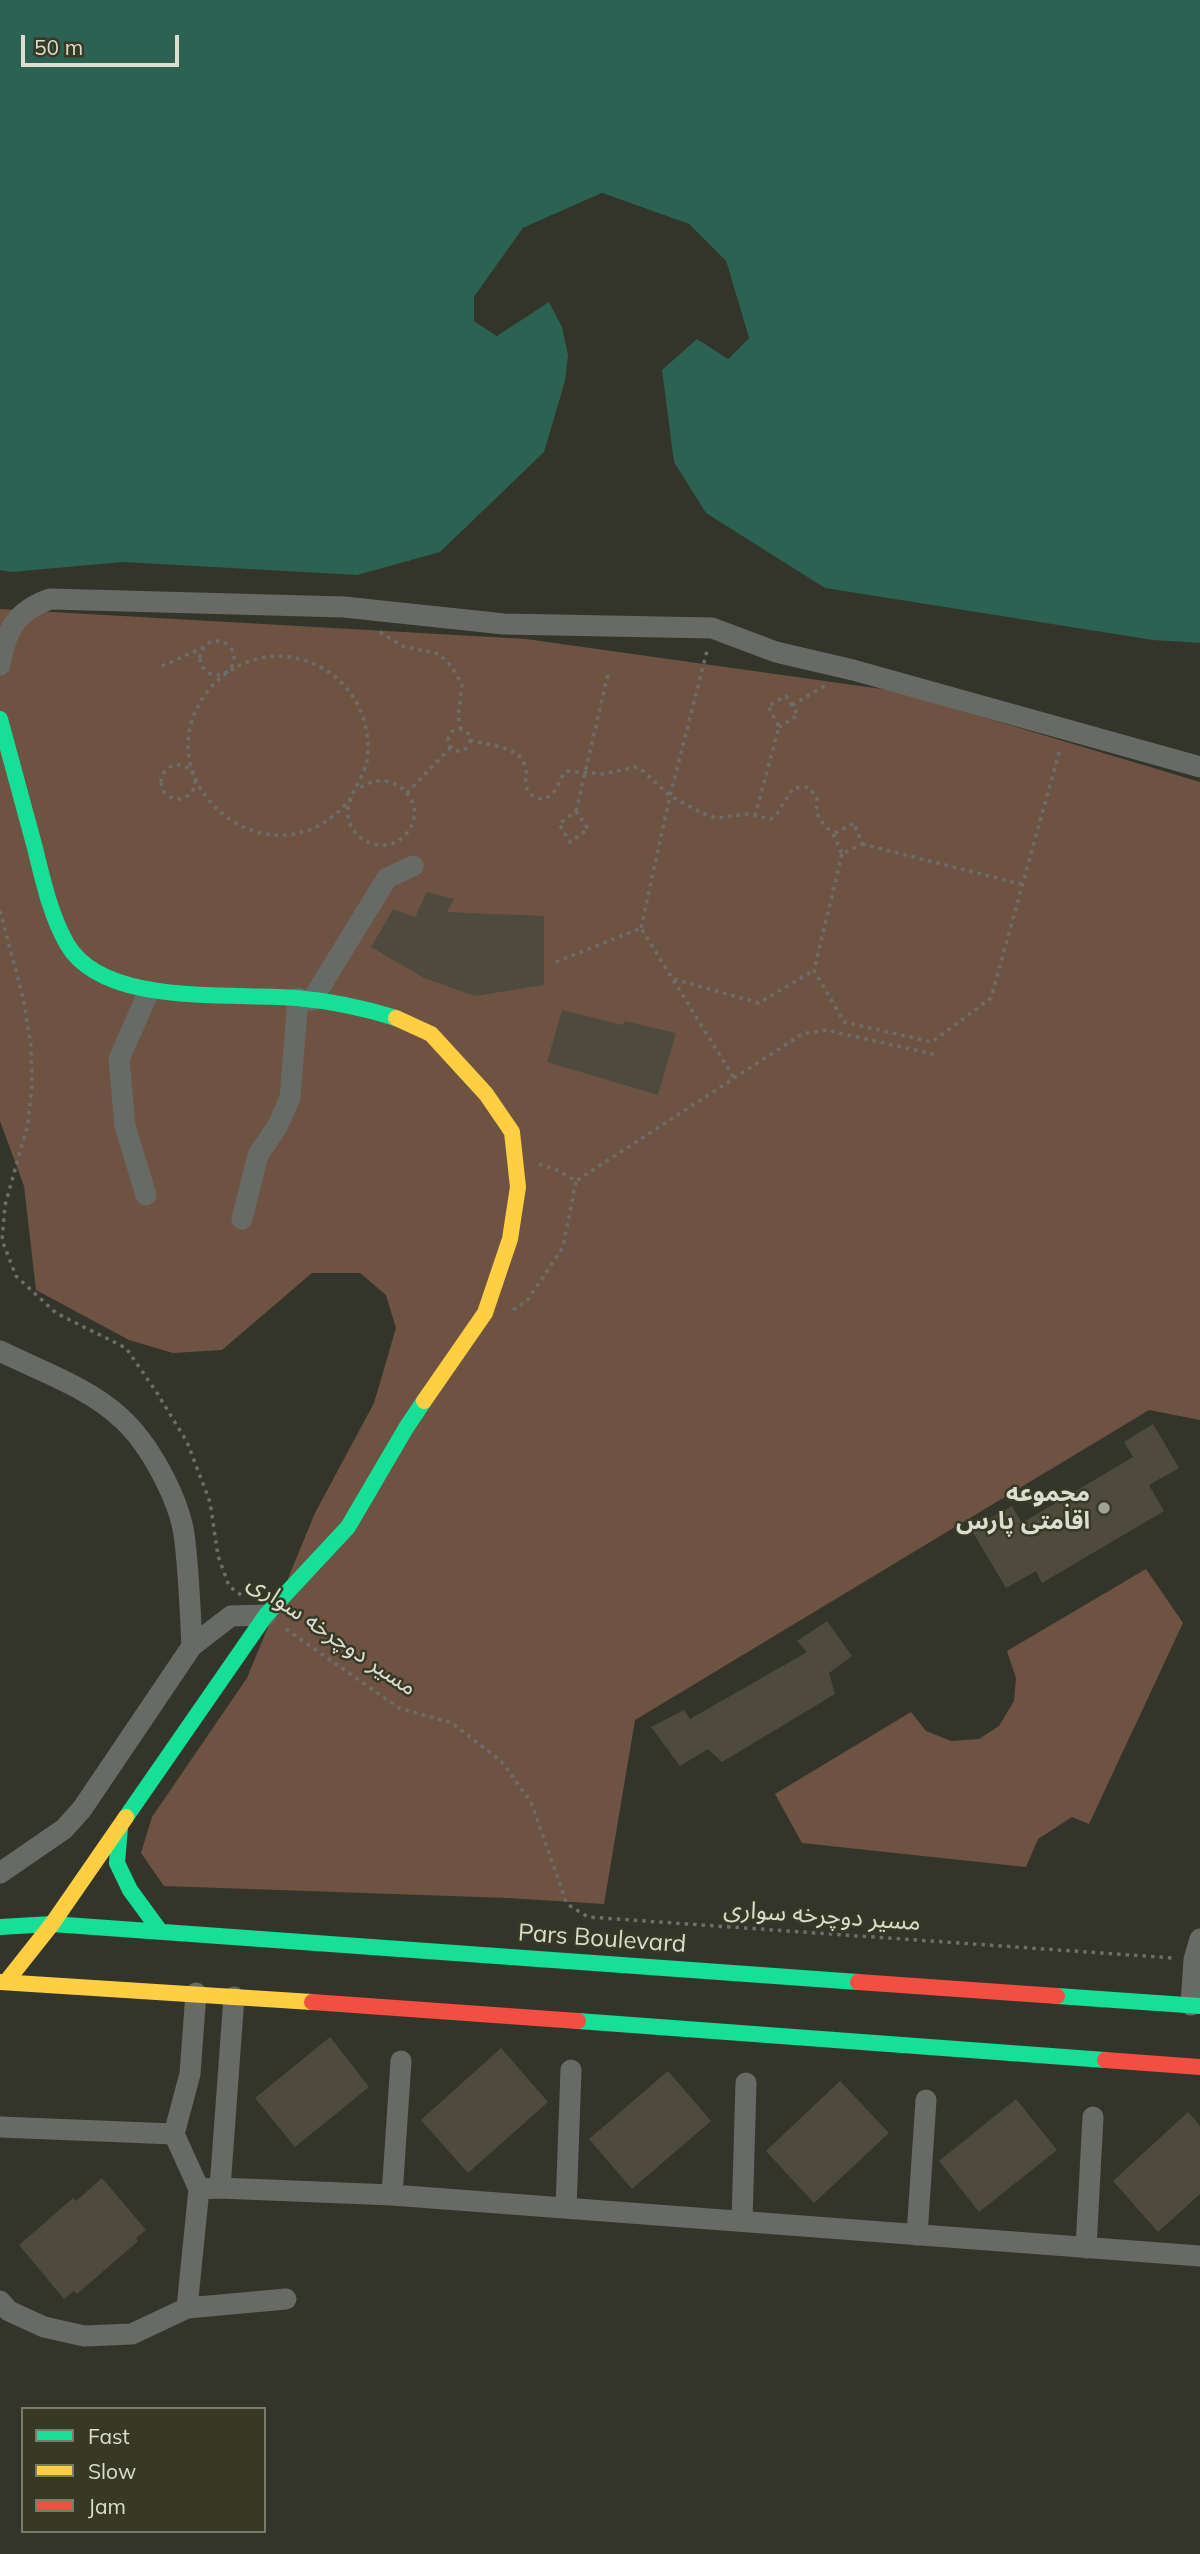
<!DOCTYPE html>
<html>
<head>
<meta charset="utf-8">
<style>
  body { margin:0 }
  #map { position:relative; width:1200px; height:2554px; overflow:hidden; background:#34352a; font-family:Mulish,sans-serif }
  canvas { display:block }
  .legend { position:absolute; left:21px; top:2407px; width:245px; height:126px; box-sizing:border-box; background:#373925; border:2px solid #797b6a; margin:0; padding:9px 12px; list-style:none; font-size:21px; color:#dcddd1 }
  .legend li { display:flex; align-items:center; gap:14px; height:35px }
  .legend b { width:35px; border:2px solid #797b6a }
  .scale { position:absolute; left:21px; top:35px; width:158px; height:32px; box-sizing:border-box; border:4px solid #dcddd1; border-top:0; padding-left:9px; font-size:21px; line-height:24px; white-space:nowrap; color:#dcddd1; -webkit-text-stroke:5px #373925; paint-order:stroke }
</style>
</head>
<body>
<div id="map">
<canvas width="1200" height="2554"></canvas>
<ul class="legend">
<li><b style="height:9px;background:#16e098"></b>Fast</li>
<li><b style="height:9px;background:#ffcf43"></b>Slow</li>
<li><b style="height:9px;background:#f24e42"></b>Jam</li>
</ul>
<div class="scale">50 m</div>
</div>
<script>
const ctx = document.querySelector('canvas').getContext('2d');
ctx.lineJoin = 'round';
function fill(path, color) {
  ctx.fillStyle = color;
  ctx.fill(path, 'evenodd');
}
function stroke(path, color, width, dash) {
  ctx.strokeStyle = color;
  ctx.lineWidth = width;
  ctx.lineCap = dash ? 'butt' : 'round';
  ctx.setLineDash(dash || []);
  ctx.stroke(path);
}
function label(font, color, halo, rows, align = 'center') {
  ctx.font = font + ' Mulish,"Noto Sans Arabic",sans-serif';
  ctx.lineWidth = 5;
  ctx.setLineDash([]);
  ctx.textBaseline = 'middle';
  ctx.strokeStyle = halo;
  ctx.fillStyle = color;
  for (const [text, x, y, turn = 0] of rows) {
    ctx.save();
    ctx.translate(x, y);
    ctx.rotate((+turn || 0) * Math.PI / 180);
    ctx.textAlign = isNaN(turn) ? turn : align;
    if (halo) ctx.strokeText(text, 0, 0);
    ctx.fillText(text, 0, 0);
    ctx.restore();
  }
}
fill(new Path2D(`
  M0,609L526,639L896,691L1200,782V1420L1149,1410L635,1720L604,1904L508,1898L164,1886L141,1853L152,1817L247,1678L315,1513L374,1403L396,1328L386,1295L360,1273H312L222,1350L173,1353L129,1340L36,1290L24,1186L0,1121Z
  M1146,1569L1183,1623L1089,1824L1072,1817L1038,1839L1026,1867L802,1843L775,1794L911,1712L926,1731L951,1741L979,1739L999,1726L1014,1701L1016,1678L1007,1651Z`), '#6f5342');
fill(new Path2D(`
  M0,0H1200V643L1153,640L825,588L706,513L674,462L662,370L697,339L728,359L749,338L726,261L688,224L602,193L523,228L474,297V321L497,336L549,302L562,327L568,355L565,381L544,452L440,552L357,575L123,562L11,572L0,570Z`), '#2c6251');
fill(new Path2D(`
  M602,193L689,224L726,261L749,338L728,359L723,351L728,354L745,337L723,263L687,227L602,197L525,231L478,299L477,319L497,332L501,330L497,336L474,321V297L523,228Z`), '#34352a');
fill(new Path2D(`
  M427,892L454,899L447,912L544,916V985L475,996L424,978L371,947L393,909L415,917Z
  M562,1010L623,1025L625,1021L676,1033L658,1095L547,1062Z
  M1153,1424L1179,1468L1149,1485L1164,1511L1042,1583L1036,1571L1006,1588L971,1529L1012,1506L1022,1523L1133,1457L1124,1442Z
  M827,1621L852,1656L829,1673L835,1694L722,1762L708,1749L680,1766L651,1727L684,1710L690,1719L807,1652L797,1641Z
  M330,2037L369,2087L295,2147L255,2098Z
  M501,2048L548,2102L468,2173L421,2120Z
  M668,2071L711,2121L632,2189L589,2139Z
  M840,2081L889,2133L814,2203L766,2151Z
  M1016,2099L1057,2150L979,2212L939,2161Z
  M1188,2112L1200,2126V2194L1158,2232L1113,2181Z
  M102,2178L146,2230L136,2238L138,2241L77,2294L74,2291L64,2299L19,2245L73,2198L76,2201Z`), '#4e4b3e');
stroke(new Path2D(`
  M380,632L402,646L439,654L452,667L462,685L458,716L461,729
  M200 658a17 17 0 1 1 34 0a17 17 0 1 1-34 0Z
  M162,666L202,648
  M792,705L826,685
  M448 740a11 11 0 1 1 22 0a11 11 0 1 1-22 0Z
  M470,740C484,744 507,746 518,755C522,758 525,764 526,769C527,775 525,780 526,786C529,798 543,803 552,794C559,787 559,777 567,771L603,774L635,767L641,769L670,796L704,814L716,818L749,814L771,819L777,814L793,788L808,787L817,797C816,820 818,817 832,833C836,838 839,848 842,854L862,844L854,823L833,834
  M161 782a17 17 0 1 1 34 0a17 17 0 1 1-34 0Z
  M407,793L451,747
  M351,798C271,898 131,775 213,685C232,664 262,653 290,657C340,664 374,710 367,760C364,778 350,792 348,809C345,838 381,857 403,837C435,808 394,761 357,790
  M576,811L609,670
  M576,811L588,829L570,842L559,824Z
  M755,816L779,727L768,706L786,696L798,715L779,727
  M862,844L1021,884
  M842,854L814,970L844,1022L932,1042L991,998L1060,749
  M0,911L23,997L31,1046L32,1084L28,1124L5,1205L2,1240L16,1276L56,1313L126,1348L157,1393L187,1442L210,1502L218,1556L229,1586L241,1595
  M641,928L670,796L708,647
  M556,962L641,928L734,1078
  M674,979L759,1003L814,970
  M539,1164L559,1171L576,1181L802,1034L826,1030L937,1055
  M513,1310L527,1301L563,1247L576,1181
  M286,1629L399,1708L452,1723L502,1762L531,1802L567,1904L588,1917L1173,1958`), '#6d6e6a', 3.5, [3.5, 5]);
stroke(new Path2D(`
  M0,665C6,630 16,611 50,599L344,607L504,624L712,628L776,652L853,670L1200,767
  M312,1000L387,878L413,866
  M146,1195L125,1126L119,1059L149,991
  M242,1219L258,1155L277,1127L290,1098L298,998
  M0,1351C40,1371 88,1387 121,1418C149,1443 178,1497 184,1534C189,1571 190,1609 192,1646
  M0,1873L64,1829L82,1809L192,1646L231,1616L266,1615
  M1191,2005L1194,1960L1200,1939
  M0,2127L174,2134L199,2189L220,2188L392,2195L1200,2256
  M174,2134L190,2074L196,1993
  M220,2188L234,1997
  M392,2195L401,2061
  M566,2208L571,2070
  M742,2221L746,2083
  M917,2235L926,2100
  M1086,2248L1093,2117
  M0,2301L9,2311L44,2327L84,2336L132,2334L187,2308L286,2299
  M187,2308L199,2189`), '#686a66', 21);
stroke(new Path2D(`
  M0,719C12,762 23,805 35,848C43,880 50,914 67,944C104,1008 233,992 297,998C330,1001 364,1008 396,1018
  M126,1817L266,1615L348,1527L406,1428L424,1401
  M120,1827L117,1863L130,1890L160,1931
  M0,1927L52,1924L858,1982
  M1057,1996L1200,2006
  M578,2021L1105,2060`), '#16e098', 16);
stroke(new Path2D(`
  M396,1018L431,1034L486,1094L512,1132L518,1187L510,1239L485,1313L424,1401
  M0,1982L312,2002
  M6,1982L52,1924L126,1817`), '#ffcf43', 16);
stroke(new Path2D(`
  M858,1982L1057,1996
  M312,2002L578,2021
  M1105,2060L1200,2067`), '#f24e42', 16);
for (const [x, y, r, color] of [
  [1104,1508,7,"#a1a297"]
]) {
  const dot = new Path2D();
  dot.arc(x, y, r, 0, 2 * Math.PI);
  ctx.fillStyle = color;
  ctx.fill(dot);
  stroke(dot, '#373925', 2.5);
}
label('bold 24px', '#dcddd1', '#373925', [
  ["مجموعه",1090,1494],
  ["اقامتی پارس",1090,1522]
], 'right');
label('24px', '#dcddd1', '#373925', [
  ["مسیر دوچرخه سواری",332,1635,34],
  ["مسیر دوچرخه سواری",822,1916,4],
  ["Pars Boulevard",602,1939,4]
]);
</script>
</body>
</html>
